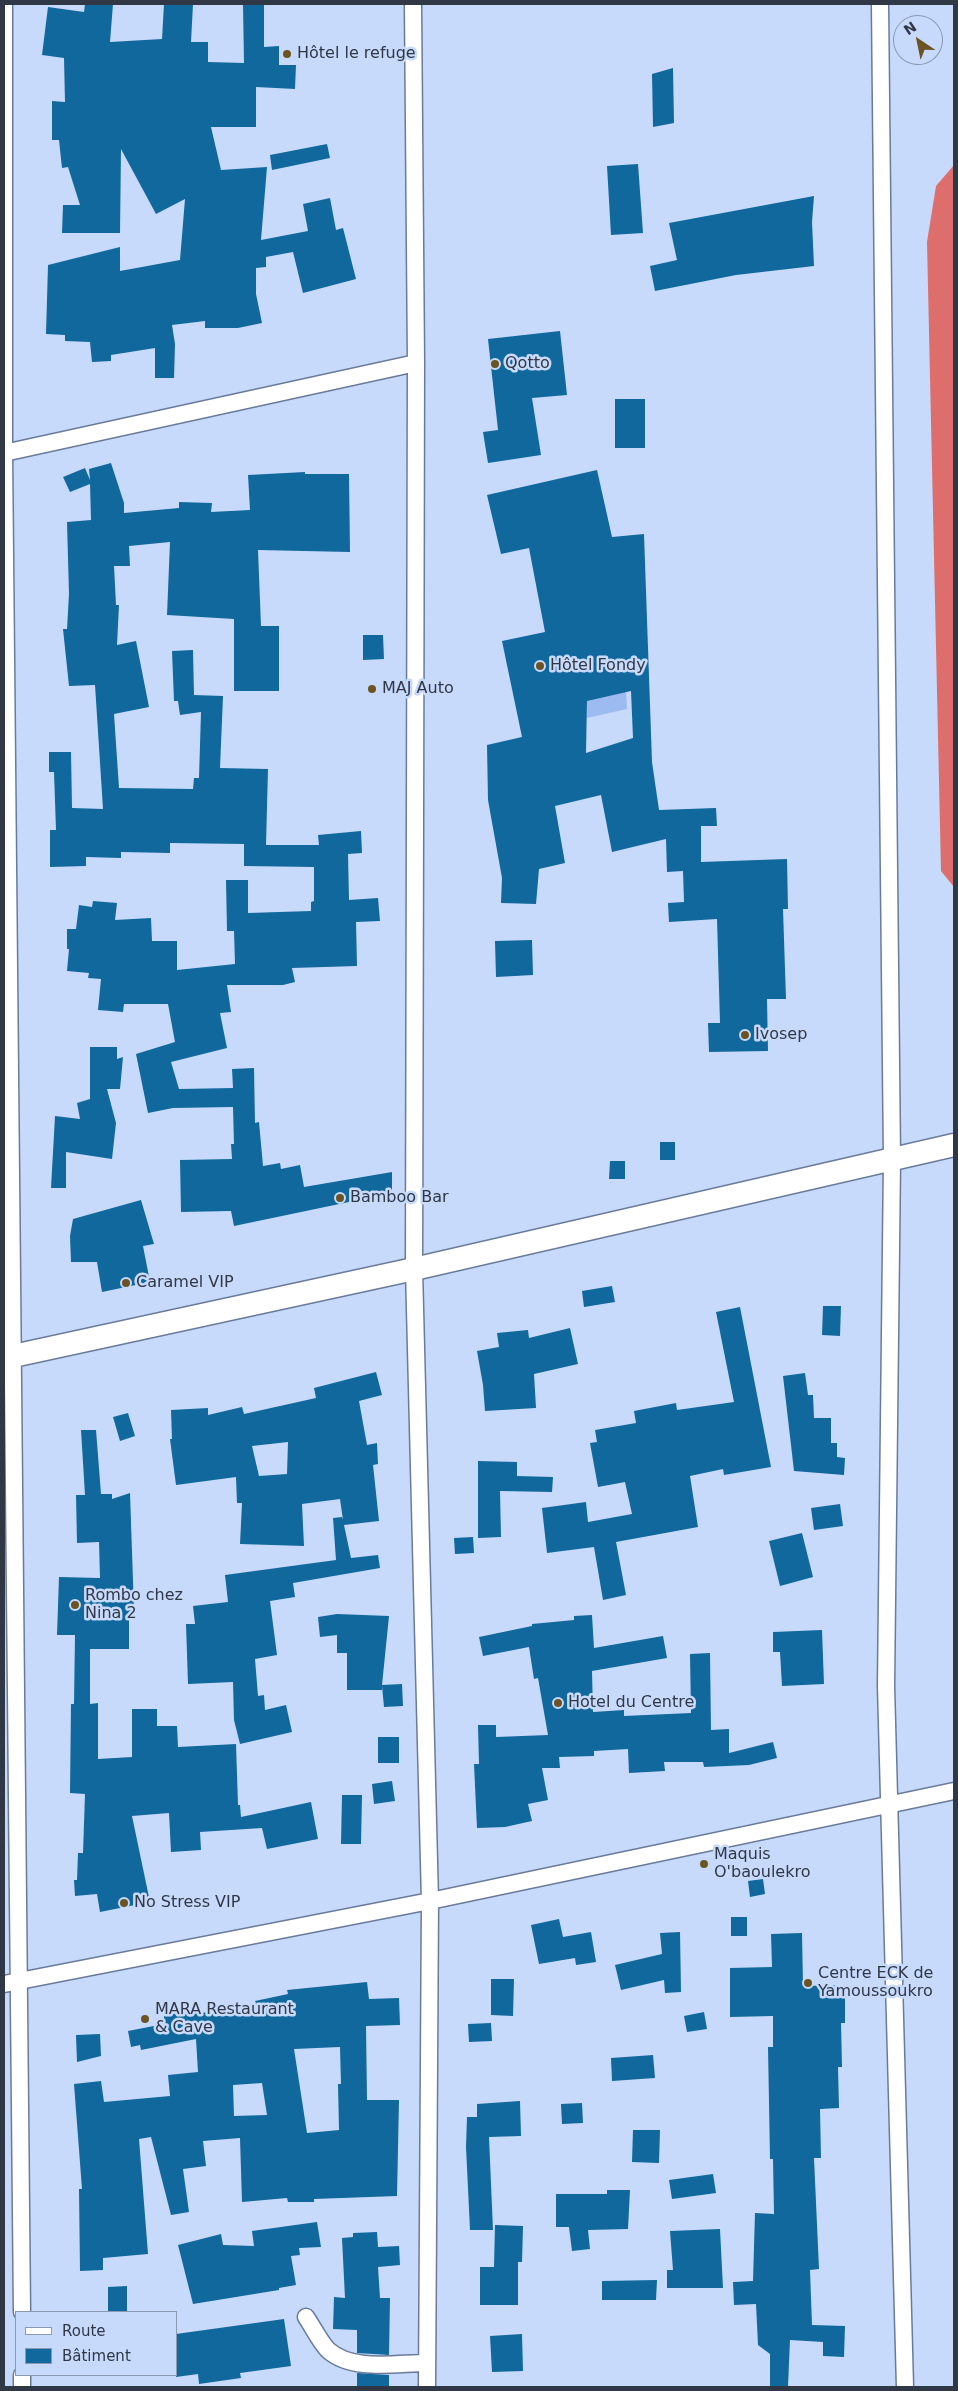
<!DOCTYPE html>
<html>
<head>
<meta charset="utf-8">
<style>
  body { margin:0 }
  #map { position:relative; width:958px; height:2391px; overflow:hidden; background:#c7dafc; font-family:"DejaVu Sans",sans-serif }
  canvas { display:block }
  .frame { position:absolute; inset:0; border:5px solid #303745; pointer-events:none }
  .legend { position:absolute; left:15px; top:2311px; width:162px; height:65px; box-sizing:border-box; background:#c7dafc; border:1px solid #8b99b3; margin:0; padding:6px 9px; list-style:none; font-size:15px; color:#303745 }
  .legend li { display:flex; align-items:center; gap:10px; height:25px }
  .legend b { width:25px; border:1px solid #8b99b3 }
  .north { position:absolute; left:893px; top:15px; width:50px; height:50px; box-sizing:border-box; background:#c7dafc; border:1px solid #8b99b3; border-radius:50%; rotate:326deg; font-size:14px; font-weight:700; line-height:20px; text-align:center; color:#303745 }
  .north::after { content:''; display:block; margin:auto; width:18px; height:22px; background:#6b5323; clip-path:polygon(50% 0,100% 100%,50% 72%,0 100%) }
</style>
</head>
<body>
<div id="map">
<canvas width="958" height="2391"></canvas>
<div class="frame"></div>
<ul class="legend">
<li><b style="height:6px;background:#fff"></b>Route</li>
<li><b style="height:14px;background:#11689d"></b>Bâtiment</li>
</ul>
<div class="north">N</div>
</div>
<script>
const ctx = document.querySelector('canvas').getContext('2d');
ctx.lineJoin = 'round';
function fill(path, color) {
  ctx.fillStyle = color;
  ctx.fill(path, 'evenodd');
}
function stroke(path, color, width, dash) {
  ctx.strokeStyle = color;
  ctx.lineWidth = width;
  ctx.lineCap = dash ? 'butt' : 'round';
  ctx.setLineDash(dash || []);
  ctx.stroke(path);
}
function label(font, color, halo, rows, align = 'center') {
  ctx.font = font + ' "DejaVu Sans",sans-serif';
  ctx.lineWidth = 5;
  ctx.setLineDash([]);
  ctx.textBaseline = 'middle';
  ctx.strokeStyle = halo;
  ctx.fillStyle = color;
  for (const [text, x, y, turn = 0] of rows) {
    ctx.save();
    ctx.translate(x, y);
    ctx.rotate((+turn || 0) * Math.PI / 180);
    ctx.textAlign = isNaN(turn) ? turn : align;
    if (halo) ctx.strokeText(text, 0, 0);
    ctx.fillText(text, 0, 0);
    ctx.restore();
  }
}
fill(new Path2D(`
  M954,165V887L941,871L927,242L936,186Z`), '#de6e6c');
fill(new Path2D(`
  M626,691L627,709L587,718V700Z`), '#9dbaf1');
fill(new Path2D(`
  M85,4H113L110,42L162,39L164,4H193L191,42H208V62L244,63L243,4H264V47L279,46V65H296L295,89L256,87V127H211L221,170L267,167L261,240L308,231L303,204L330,198L336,230L343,228L356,279L303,293L293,252L266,257V267L256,268V294L262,323L238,328H205V321L172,325L175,344L174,378H155V348L111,355V361L92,362L90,342L65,341V335L46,334L48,265L120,247V271L180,260L185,199L156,214L121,149L120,233H62L63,205H80L68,167L62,168L59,140H52V101L65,102L64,58L42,55L48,7L84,12Z
  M673,68L674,123L653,127L652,74Z
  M327,144L330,158L272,170L270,155Z
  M638,164L643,233L611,235L607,166Z
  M814,196L812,222L814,266L736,275L655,291L650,266L677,260L669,223Z
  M560,331L567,395L532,398L541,455L488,463L483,432L498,430L488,339Z
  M615,399H645V448H615Z
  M111,463L124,503V513L179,508V502L212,503L211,512L250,510L248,475L305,472V474H349L350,552L258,550L261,626H279V691H234V619L167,615L170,542L129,546L130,566H114L116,605H119L117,645L136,641L149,707L114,714L119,788L193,789L194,778H199L201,712L180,715L178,701H174L172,651L193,650L194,695L223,696L220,768L268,769L266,845H319L318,835L361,831L362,853L348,854L349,900L378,898L380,921L356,922L357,966L292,968L295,982L283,985H227L231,1012L220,1013L227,1048L171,1062L179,1089L233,1088L232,1069L254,1068L255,1123L259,1122L263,1166L280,1163L281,1169L300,1165L304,1187L392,1172V1193L234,1226L231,1211L181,1212L180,1160L232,1159L231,1144H234L233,1107L173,1108L148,1113L136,1054L175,1042L168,1004H124L123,1012L98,1010L101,979L88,978L89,973L67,971L69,949H67V929H76L79,905L92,907L93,901L117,903L115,920L151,918L152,941H177V970L235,964L234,931H227L226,880H248V913L311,911V902L314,901V867L244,866V844L170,843V853L121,852V858L86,857V866L50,867V830H56L54,772H49V752H71L72,808L103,809L95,685L69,686L63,629H67L69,594L67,522L91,520L90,484L70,492L63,477L85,468L90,480L89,469Z
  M597,470L612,537L644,534L652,762L659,810L716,808L717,826H701V862L787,859L788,909H783L786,999H767L768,1051L709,1052L708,1023H720L717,919L669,922L668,903L684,902L683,871L667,872L666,839L612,852L601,795L555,806L565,863L539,869L536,904L501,903L502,878L488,800L487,745L522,737L502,641L545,632L529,548L501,554L487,495ZM631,691L633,738L586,753L587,701Z
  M363,635H383L384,659L363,660Z
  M532,940L533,975L496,977L495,941Z
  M90,1047H117V1059L123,1057L120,1089H107L116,1123L112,1159L66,1152V1188H51L55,1116L80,1119L77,1103L90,1099Z
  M660,1142H675V1160H660Z
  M610,1161H625V1179H609Z
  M141,1200L154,1244L143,1246L150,1282L102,1292L97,1262H71L70,1236L73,1219Z
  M612,1286L615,1302L584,1307L582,1291Z
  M823,1306H841L840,1336L822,1335Z
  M740,1307L771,1467L724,1475L723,1469L690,1476L698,1527L616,1542L626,1595L603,1600L594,1547L547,1553L542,1508L586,1502L588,1522L632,1514L625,1482L598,1487L590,1443L597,1442L595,1430L636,1423L634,1411L676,1403L677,1410L734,1402L716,1312Z
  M570,1328L578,1364L534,1374L536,1408L485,1411L483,1385L477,1351L499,1347L497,1333L528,1330L529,1338Z
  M376,1372L382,1395L359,1401L367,1445L377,1443L378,1464L373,1465L379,1521L344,1525L351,1558L378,1555L380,1568L293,1583L295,1597L270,1601L277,1655L255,1659L258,1696L264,1695L265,1710L286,1705L292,1732L240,1744L234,1720L233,1682L188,1684L186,1624H195L193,1606L228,1602L225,1575L336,1560L333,1518L342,1517L343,1520L340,1499L302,1504L304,1546L240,1544L242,1503H237L236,1477L176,1485L170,1439H172L171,1410L208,1408V1415L242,1407L244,1414L316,1398L314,1388ZM288,1442L287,1474L259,1476L252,1446Z
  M805,1373L808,1395H813L814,1418H831V1443H837V1457L845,1458L844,1475L794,1471L783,1376Z
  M128,1413L135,1436L120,1441L113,1417Z
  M81,1430H96L101,1494H112V1499L130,1493L134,1611H129V1649H90V1704L98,1703V1759L132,1757V1709H157V1726H177L178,1747L236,1744L238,1805H240L241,1817L311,1802L318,1839L267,1849L262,1828L200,1832L201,1850L171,1852L169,1813L132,1816L150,1902L100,1912L97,1894L75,1896L74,1880H77L78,1853H83L85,1794L70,1793L71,1704H74L75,1635H57L59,1577L100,1578L99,1542L77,1543L76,1495H85Z
  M478,1461L517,1462V1476L553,1477L552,1492L500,1491L501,1537L478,1538Z
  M840,1504L843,1526L814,1530L811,1508Z
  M802,1533L813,1577L780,1586L769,1541Z
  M473,1537L474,1553L455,1554L454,1538Z
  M337,1614L389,1616L382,1685L402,1684L403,1706L384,1707L382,1686V1690H347V1653H337V1635L320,1637L318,1617Z
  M592,1615L594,1648L663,1636L667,1658L592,1671L593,1712L624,1710V1716L691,1713L690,1654L710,1653L711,1730L729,1729V1753L773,1742L777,1758L749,1765L704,1767L703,1762H664L665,1771L629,1773L628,1749L594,1751V1756L559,1757L560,1768H542L548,1800L528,1804L532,1821L505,1827L477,1828L474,1764H479L478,1725H496V1737L548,1735L538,1678L534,1679L529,1647L483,1656L479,1637L532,1626V1624L574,1620V1616Z
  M822,1630L824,1684L782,1686L780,1652H773V1632Z
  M378,1737H399V1763H378Z
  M392,1781L395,1801L374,1804L372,1784Z
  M342,1795H362L361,1844H341Z
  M763,1879L765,1894L750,1897L748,1881Z
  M731,1917H747V1936H731Z
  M559,1919L563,1937L591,1932L596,1962L576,1965L575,1958L539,1964L531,1925Z
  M680,1932L681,1992L665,1993L664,1980L621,1990L615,1965L662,1954L660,1933Z
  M802,1933L803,1986L845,1985V2023H841L842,2067H838L839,2108L820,2109L821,2158H814L819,2269L810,2270L812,2325L845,2326L844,2357L823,2356V2342L790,2340L788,2387H770V2354L758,2345L756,2304L734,2305L733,2282L753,2281L755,2213L774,2214L773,2159H770L768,2047H773V2016L730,2017V1968L772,1967L771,1934Z
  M491,1979H514L513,2016L491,2015Z
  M367,1982L369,1999L399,1998L400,2025L366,2026L367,2100H399L397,2196L314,2199V2202H288L287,2198L242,2202L240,2138L203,2141L206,2166L183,2169L189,2212L171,2215L151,2137L139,2139L148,2254L103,2258V2270L80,2271L79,2189H82L74,2084L101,2081L104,2102L170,2096L168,2075L198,2072L196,2039L141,2050L140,2045L131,2047L128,2031L164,2024V2015L201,2010L202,2013L256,2003L255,2001L288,1994L287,1990ZM340,2047L341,2084H338L339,2130L307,2133L294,2049ZM262,2083L267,2115L234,2116L233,2085Z
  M704,2012L707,2029L687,2032L684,2016Z
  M491,2023L492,2041L469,2042L468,2024Z
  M100,2034L101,2056L77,2062L76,2035Z
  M653,2055L655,2078L612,2081L611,2058Z
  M520,2101L521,2136L489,2137L493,2230H470L466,2147L467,2117H477V2104Z
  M582,2103L583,2123L562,2124L561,2104Z
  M633,2130H660L659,2163L632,2162Z
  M713,2174L716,2193L672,2199L669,2180Z
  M607,2190H630L628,2229L588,2230L590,2249L572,2251L569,2227H556V2194H607Z
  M317,2222L321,2247L299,2248L300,2255L291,2256L296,2285L279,2288V2290L193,2304L178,2245L221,2234L223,2245L254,2246L252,2231Z
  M495,2225L523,2226L522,2262H518V2305H480V2267H494Z
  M720,2229L723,2288H667V2270H673L670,2231Z
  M377,2232L378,2247L399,2246L400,2265L378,2267L380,2298H390L389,2355L357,2353V2330L333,2329L334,2297L345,2298L342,2238L353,2237V2233Z
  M657,2280L656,2300H602V2281Z
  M127,2286V2312H108V2287Z
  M284,2319L291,2366L240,2373L241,2378L199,2384L198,2374L176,2377V2334Z
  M522,2334L523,2371L492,2372L490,2336Z
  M357,2373L389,2375V2387H357Z`), '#11689d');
const street = new Path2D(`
  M4,4V453L22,2312
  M413,4L416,363L414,1269L430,1901L427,2387
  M880,4L892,1160L886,1686L905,2387
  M4,453L416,363
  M4,1984L430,1901L954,1791
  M306,2317C313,2327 320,2342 328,2350C352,2372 397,2363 427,2363
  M22,2375V2387`);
const secondary = new Path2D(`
  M4,1358L414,1269L954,1145`);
stroke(street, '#6a7b9a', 19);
stroke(secondary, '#6a7b9a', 25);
stroke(street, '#fff', 16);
stroke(secondary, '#fff', 22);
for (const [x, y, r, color] of [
  [287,54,5,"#6b5323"],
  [495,364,5,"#6b5323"],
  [540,666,5,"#6b5323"],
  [372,689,5,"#6b5323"],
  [745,1035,5,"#6b5323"],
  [340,1198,5,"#6b5323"],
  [126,1283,5,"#6b5323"],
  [75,1605,5,"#6b5323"],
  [558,1703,5,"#6b5323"],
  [704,1864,5,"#6b5323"],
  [124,1903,5,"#6b5323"],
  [808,1983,5,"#6b5323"],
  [145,2019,5,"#6b5323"]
]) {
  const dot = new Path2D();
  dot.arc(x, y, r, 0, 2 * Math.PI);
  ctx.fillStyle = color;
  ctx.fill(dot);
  stroke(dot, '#c7dafc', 2);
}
label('16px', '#303745', '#c7dafc', [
  ["Hôtel le refuge",297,54],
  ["Qotto",505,364],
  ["Hôtel Fondy",550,666],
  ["MAJ Auto",382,689],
  ["Ivosep",755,1035],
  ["Bamboo Bar",350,1198],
  ["Caramel VIP",136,1283],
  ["Rombo chez",85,1596],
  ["Nina 2",85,1614],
  ["Hotel du Centre",568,1703],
  ["Maquis",714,1855],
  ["O'baoulekro",714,1873],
  ["No Stress VIP",134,1903],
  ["Centre ECK de",818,1974],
  ["Yamoussoukro",818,1992],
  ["MARA Restaurant",155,2010],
  ["& Cave",155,2028]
], 'left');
</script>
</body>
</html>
